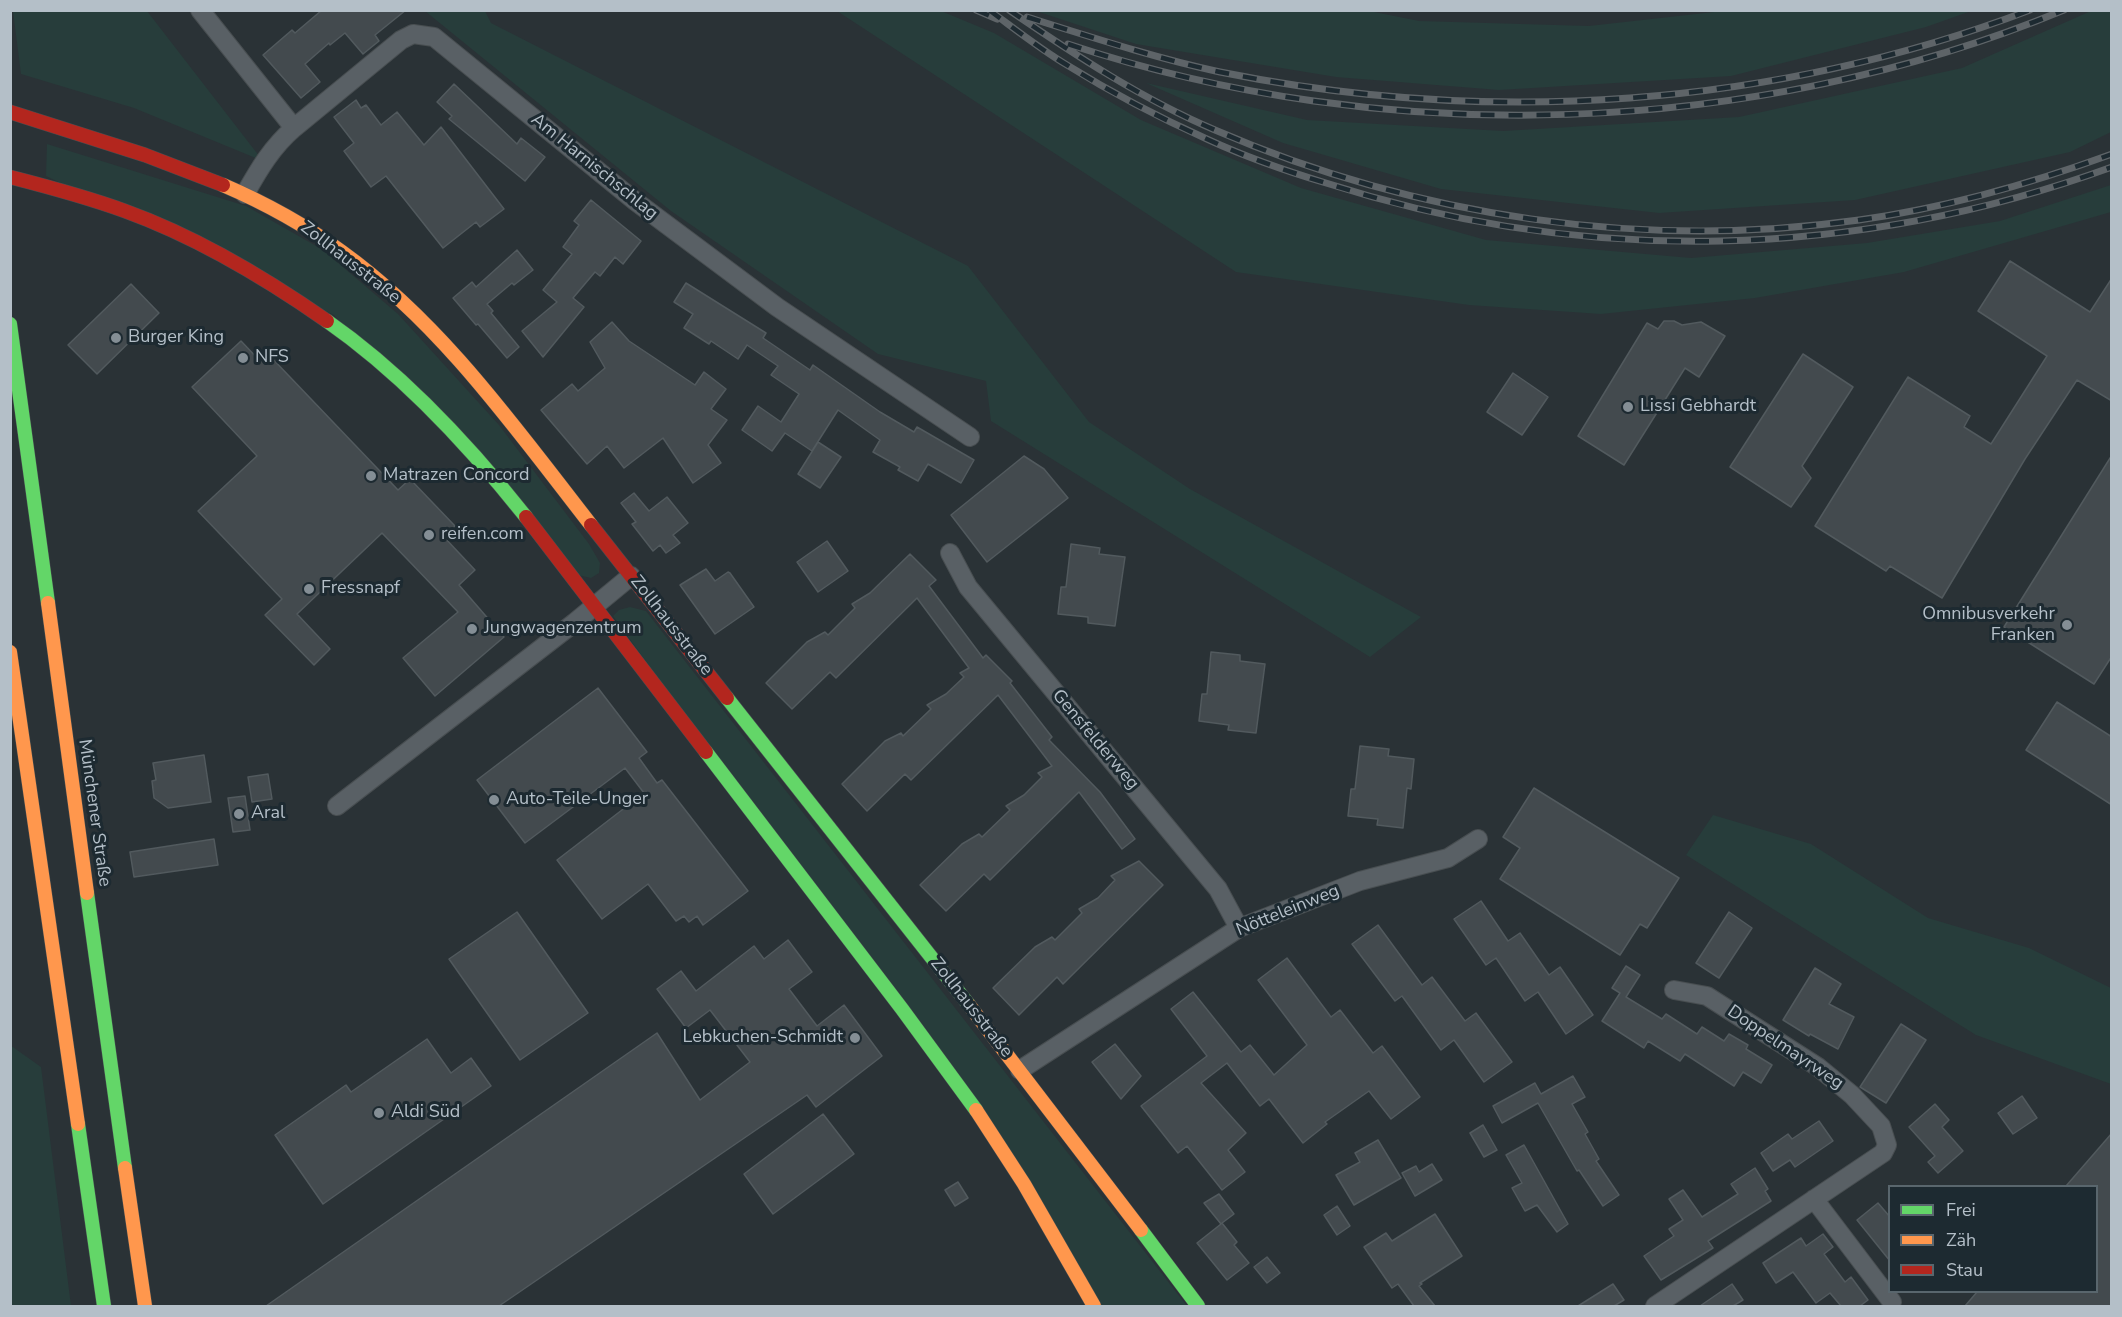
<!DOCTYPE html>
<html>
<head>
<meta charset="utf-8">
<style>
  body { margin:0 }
  #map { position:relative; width:2122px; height:1317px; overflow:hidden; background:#2a3236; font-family:"Nunito Sans",sans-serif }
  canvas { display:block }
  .frame { position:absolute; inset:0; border:12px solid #b4bfc8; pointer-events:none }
  .legend { position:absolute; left:1888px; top:1185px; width:210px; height:108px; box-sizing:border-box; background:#1d2a31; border:2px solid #59666d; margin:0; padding:8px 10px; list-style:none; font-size:18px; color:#b4bfc8 }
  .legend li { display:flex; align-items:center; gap:12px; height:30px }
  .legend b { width:30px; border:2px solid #59666d }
</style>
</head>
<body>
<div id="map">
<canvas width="2122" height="1317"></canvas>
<div class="frame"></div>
<ul class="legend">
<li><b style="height:8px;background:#63d668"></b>Frei</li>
<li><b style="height:8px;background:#ff974d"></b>Zäh</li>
<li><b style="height:8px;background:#b3261e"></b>Stau</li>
</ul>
</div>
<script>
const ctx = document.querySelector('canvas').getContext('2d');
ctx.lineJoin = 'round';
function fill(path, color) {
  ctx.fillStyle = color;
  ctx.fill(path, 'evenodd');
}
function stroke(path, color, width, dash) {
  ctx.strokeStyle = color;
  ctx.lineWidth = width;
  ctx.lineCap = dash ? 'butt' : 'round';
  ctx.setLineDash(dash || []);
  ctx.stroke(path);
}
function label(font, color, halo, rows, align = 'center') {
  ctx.font = font + ' "Nunito Sans",sans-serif';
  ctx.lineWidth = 6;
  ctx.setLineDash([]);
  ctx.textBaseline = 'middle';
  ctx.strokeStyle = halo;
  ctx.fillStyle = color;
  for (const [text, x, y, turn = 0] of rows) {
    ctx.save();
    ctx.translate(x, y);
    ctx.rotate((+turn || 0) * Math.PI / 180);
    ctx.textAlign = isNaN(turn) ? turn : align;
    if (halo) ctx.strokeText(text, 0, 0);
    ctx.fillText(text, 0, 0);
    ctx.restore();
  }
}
fill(new Path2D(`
  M1364,10L1419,21L1589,26L1732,10L1971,11L1926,27L1731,76L1499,90L1336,77L1136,44L1036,11Z
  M13,11H147L263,161L134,108L21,74Z
  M425,11H485L491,23L968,266L1089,422L1190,489L1421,617L1370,657L991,421L986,381L878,354L671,211Z
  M837,11H941L994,33L1141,120L1301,188L1486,240L1691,258L1867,243L2000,221L2111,185V212L1904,272L1755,298L1601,314L1469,305L1236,272Z
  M2091,11H2111V132L2070,152L1855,200L1659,213L1441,189L1283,143L1146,83L1307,120L1503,131L1739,117L1962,68Z
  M47,144L246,206L323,250L398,314L499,425L589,544L600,563L599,573L591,578L578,575L334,315L46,176Z
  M630,607L646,611L1187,1306H1097L1018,1171L613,616L619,610Z
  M1713,815L1811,844L1928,918L2029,948L2111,988V1084L1976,1035L1686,855Z
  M10,1045L41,1067L71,1306H11Z`), '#273d3b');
const building = new Path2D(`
  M322,10H406L375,35L379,41L363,54L345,33L330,45L329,43L305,64L320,82L301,98L263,55L292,30L295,33Z
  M454,84L517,144L521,138L545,157L525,181L449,119L452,116L437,102Z
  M356,100L361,108L366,105L381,125L397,112L424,145L441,127L504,209L480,227L476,222L443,248L386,176L371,187L344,151L354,143L334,117Z
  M591,200L641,241L623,264L615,257L600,276L595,272L573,298L584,307L543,357L522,331L557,302L543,290L572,254L563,247L579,225L574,221Z
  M517,250L533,270L514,285L512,283L487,304L493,311L491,313L519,347L507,358L478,324L476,325L453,298L472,282L476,287Z
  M2010,261L2090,312L2112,278V401L2077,380L2025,459L1942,598L1890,566L1886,571L1815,526L1908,377L1970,416L1964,427L1991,444L2047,356L1978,311Z
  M686,283L766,333L763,338L810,370L813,365L880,412L914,432L917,427L974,460L961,483L928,464L918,481L898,470L900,467L873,452L880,440L838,410L812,451L785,433L772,451L742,430L758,406L781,422L799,394L771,375L778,366L747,345L738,359L711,341L709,344L684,328L693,314L674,302Z
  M131,284L159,313L97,374L68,345Z
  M1664,321H1674L1682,325L1701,322L1725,336L1699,377L1685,368L1624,465L1578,436L1647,323L1658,329Z
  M612,322L629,341L695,385L704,372L726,389L711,409L727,420L708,445L721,463L693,483L663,438L624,468L607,446L587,464L541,410L572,384L578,391L605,368L590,342Z
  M241,341L260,361L268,354L398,490L410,479L455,526L444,537L475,570L459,585L504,637L435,696L403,658L458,612L382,533L297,614L330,649L314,665L265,615L282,599L198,511L257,456L192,387Z
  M1803,354L1853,387L1802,466L1811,478L1791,507L1730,467Z
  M1513,373L1548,397L1522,435L1487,412Z
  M818,442L841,457L820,488L798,474Z
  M2112,455V656L2094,684L2004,627Z
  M1024,456L1044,469L1068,498L987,562L951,515Z
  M634,493L649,511L667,497L688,523L673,535L680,543L666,553L660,545L653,551L632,524L636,522L621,503Z
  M827,541L848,571L818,592L797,562Z
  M1071,544L1100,548L1099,554L1125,557L1115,626L1088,623V617L1058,614L1061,587H1066Z
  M910,554L936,580L929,586L983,658L986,655L1012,681L1010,683L1052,737L1049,740L1100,792L1135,839L1122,849L1079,792L990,880L984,874L946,911L920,885L962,844L979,834L982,837L1010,810L1006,806L1024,795L1042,777L1038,773L1052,766L998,695L911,780L905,774L867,811L842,784L885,741L901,733L903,736L931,709L927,705L946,694L964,677L960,673L969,668L917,598L836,678L830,672L792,709L766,683L807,642L825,632L828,635L855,608L852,604L870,593Z
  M706,569L715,581L728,572L730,573L754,607L715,634L680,585Z
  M1211,652L1240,655V661L1265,664L1256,733L1228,730L1229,725L1199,721L1202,694H1207Z
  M598,688L647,752L639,758L657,783L662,780L748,891L703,925L697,916L689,922L684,916L676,921L648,884L602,919L557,860L644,793L625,768L525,843L477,780Z
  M2057,702L2112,737V805L2026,750Z
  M1360,746L1389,749L1388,756L1414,759L1411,789L1407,788L1403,828L1377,825L1378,819L1348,816L1351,789H1355Z
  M204,755L211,802L168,808L154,798L152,781L156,780L153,763Z
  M268,774L272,799L252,802L248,777Z
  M1534,788L1679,878L1647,928L1640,924L1620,955L1500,879L1520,848L1503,837Z
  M245,796L250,830L233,832L228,798Z
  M214,839L218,865L134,877L130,852Z
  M1139,861L1163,885L1063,984L1057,977L1019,1015L993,988L1035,947L1052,937L1055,940L1082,913L1079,909L1098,898L1115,880L1111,876Z
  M1481,901L1508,941L1520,933L1549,975L1560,967L1593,1015L1566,1034L1538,992L1525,1001L1496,958L1486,965L1454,919Z
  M517,912L588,1013L520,1060L449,959Z
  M1729,912L1752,928L1719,978L1696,963Z
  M1378,925L1422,985L1432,977L1465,1021L1476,1013L1512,1062L1484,1082L1454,1040L1441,1050L1402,996L1395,1001L1352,944Z
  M788,940L812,972L789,989L817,1026L844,1005L882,1056L816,1107L807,1095L499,1306H266L657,1033L700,1100L750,1062L710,1010L686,1028L657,989L681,971L696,991L754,946L764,959Z
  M1287,958L1331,1017L1340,1010L1373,1053L1382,1046L1420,1097L1391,1119L1369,1091L1325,1122L1327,1124L1303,1143L1269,1099L1260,1106L1227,1063L1201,1083L1246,1133L1228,1150L1245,1172L1222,1190L1187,1146L1178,1153L1141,1106L1207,1056L1171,1009L1193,992L1241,1052L1250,1045L1274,1075L1307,1045L1258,980Z
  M1626,966L1640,975L1626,997L1662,1019L1666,1014L1697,1034L1702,1027L1724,1041L1729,1034L1748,1045L1746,1049L1772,1065L1761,1083L1743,1072L1734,1086L1685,1054L1680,1061L1648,1041L1644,1048L1602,1021L1620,993L1612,988Z
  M1815,968L1841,984L1829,1004L1854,1017L1838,1049L1810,1034L1809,1036L1783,1020Z
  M1901,1024L1926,1040L1886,1103L1860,1087Z
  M427,1039L451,1073L471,1058L491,1086L323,1204L275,1135L346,1085L351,1092Z
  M1115,1044L1141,1076L1121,1099L1092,1062Z
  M1573,1076L1585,1097L1572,1104L1588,1132L1585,1134L1599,1159L1596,1161L1619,1195L1603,1206L1579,1170L1577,1171L1538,1103L1502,1123L1493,1106L1535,1083L1541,1094Z
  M2022,1096L2037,1118L2013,1134L1998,1113Z
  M1935,1104L1949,1120L1942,1127L1963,1151L1938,1173L1928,1162L1935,1156L1909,1127Z
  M823,1114L854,1154L773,1214L744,1174Z
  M1819,1121L1833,1141L1795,1167L1790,1160L1773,1171L1761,1153L1788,1134L1792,1139Z
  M1483,1125L1497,1150L1484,1157L1470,1133Z
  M2112,1133V1306H1965L1977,1292H2097V1186H2066Z
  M1378,1140L1401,1178L1354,1205L1336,1175L1360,1162L1355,1153Z
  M1524,1145L1568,1224L1557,1232L1537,1205L1525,1211L1512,1188L1522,1183L1506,1155Z
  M1432,1164L1442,1180L1415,1196L1402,1173L1416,1166L1419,1172Z
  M1755,1168L1768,1189L1765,1191L1771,1201L1708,1241L1713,1248L1661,1280L1644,1256L1674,1236L1669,1229L1683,1220L1669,1199L1683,1190L1702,1217L1738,1194L1731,1184Z
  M958,1182L968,1198L955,1206L945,1190Z
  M1219,1194L1234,1214L1222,1223L1237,1242L1234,1245L1249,1263L1227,1280L1197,1243L1221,1224L1204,1203Z
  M1878,1203L1890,1217V1261L1857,1220Z
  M1337,1206L1350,1226L1337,1235L1324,1215Z
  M1435,1214L1462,1256L1420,1283L1422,1284L1419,1286L1435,1306H1414L1398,1284L1392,1288L1364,1247L1386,1233L1392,1241Z
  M1823,1234L1833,1247L1824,1254L1845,1282L1851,1277L1868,1300L1860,1306H1841L1830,1293L1816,1303L1793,1272L1776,1283L1763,1263L1801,1238L1806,1246Z
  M1267,1257L1280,1273L1267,1283L1254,1267Z
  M1613,1284L1624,1300L1614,1306H1578Z
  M1732,1284L1743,1300L1733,1306H1700Z`);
fill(building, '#434a4e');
stroke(building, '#525a5e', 1.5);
const street = new Path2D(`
  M200,10L294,128
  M245,194C259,169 272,147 294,128L401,40L413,34L434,37L635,201L777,307L970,437
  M950,553L968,587L1218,889L1239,928
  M337,806L574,623L631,576
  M1020,1070L1239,928L1360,881L1448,858L1478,839
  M1814,1199L1892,1302
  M1655,1306L1883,1153L1887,1145L1881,1126L1852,1095L1818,1067L1707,996L1674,990`);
const fast = new Path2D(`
  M327,321C403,374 468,444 526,517
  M10,324L48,603
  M727,698L969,1005
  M706,752L902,1009L976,1110
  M87,893L125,1168
  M78,1124L104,1306
  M1141,1230L1198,1306`);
const slow = new Path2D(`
  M223,185C265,203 305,225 342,252C442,324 516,429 591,525
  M48,603L87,893
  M10,652L78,1124
  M969,1005L1141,1230
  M976,1110L1024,1184L1094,1306
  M125,1168L145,1306`);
const jam = new Path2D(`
  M10,112L145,155L223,185
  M10,177C49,187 87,197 125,211C197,237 264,277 327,321
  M526,517L706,752
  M591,525L727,698`);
stroke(street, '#484e51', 20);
stroke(fast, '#484e51', 15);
stroke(slow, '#484e51', 15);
stroke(jam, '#484e51', 15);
stroke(street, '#596065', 18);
stroke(fast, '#63d668', 14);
stroke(slow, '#ff974d', 14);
stroke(jam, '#b3261e', 14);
const rail = new Path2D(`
  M976,10L997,19
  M989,10C1015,29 1040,49 1067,65C1112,93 1160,118 1209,140C1246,157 1286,171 1326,183C1584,266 1857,260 2112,167
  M1009,10C1075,55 1142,99 1215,130C1416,217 1642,250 1859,220C1945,208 2030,184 2112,154
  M1027,17C1091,37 1155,58 1220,72C1489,126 1773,108 2030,10
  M1068,44C1385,149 1754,138 2064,10`);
stroke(rail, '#5e6468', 7);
stroke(rail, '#1d2a31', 4.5, [14]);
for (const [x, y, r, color] of [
  [116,338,6,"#848e95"],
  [243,358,6,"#848e95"],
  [1628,407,6,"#848e95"],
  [371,476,6,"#848e95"],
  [429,535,6,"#848e95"],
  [309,589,6,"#848e95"],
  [2067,625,6,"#848e95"],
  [472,629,6,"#848e95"],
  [494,800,6,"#848e95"],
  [239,814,6,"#848e95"],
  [855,1038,6,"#848e95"],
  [379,1113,6,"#848e95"]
]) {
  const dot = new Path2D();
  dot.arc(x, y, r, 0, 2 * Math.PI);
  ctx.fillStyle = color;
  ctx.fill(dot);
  stroke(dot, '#1d2a31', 2);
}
label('18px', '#b4bfc8', '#1d2a31', [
  ["Am Harnischschlag",594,167,39],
  ["Zollhausstraße",350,263,38],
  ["Zollhausstraße",671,626,52],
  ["Gensfelderweg",1095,740,50],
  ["Münchener Straße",94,813,82],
  ["Nötteleinweg",1288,911,-22],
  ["Zollhausstraße",971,1008,52],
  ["Doppelmayrweg",1785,1048,34]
]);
label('18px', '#b4bfc8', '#1d2a31', [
  ["Burger King",128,338],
  ["NFS",255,358],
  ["Lissi Gebhardt",1640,407],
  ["Matrazen Concord",383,476],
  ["reifen.com",441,535],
  ["Fressnapf",321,589],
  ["Omnibusverkehr",2055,615,"right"],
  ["Franken",2055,636,"right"],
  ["Jungwagenzentrum",484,629],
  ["Auto-Teile-Unger",506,800],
  ["Aral",251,814],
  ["Lebkuchen-Schmidt",843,1038,"right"],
  ["Aldi Süd",391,1113]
], 'left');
</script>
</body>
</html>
